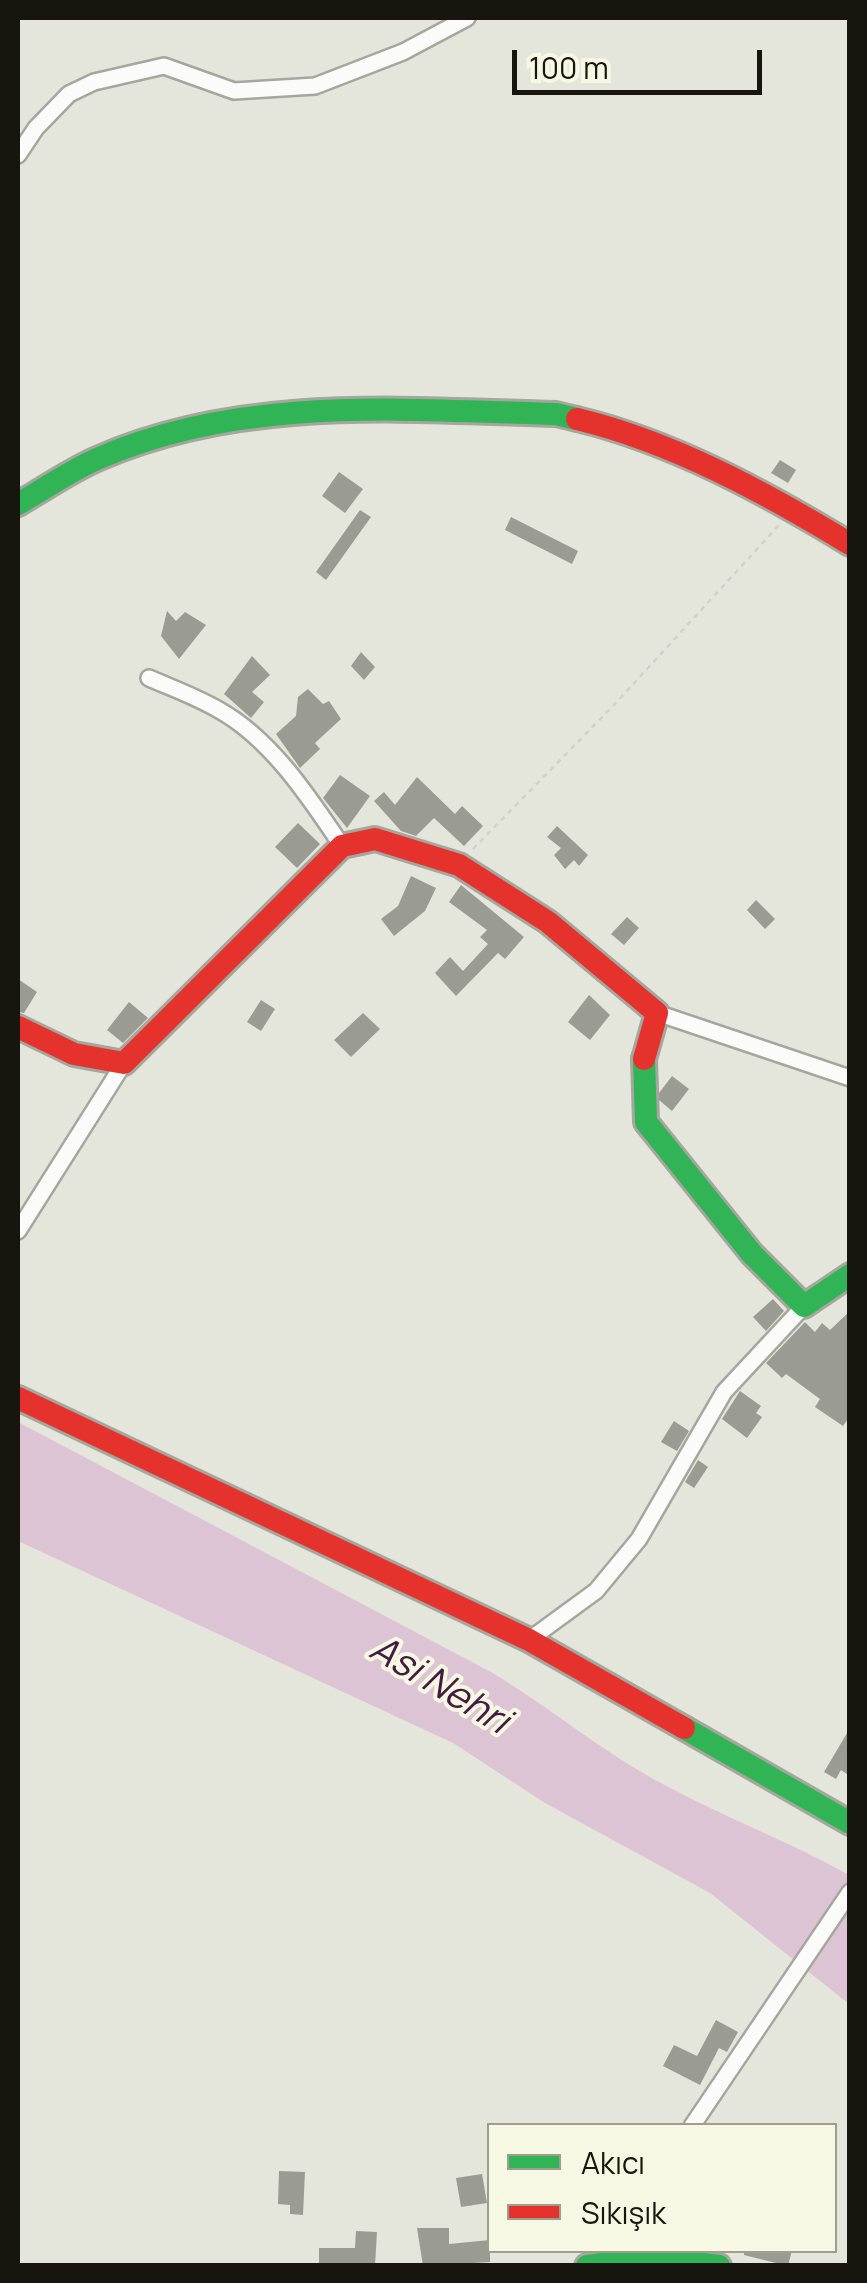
<!DOCTYPE html>
<html>
<head>
<meta charset="utf-8">
<style>
  body { margin:0 }
  #map { position:relative; width:867px; height:2283px; overflow:hidden; background:#e5e6db; font-family:Manrope,sans-serif }
  canvas { display:block }
  .frame { position:absolute; inset:0; border:20px solid #16160f; pointer-events:none }
  .legend { position:absolute; left:487px; top:2123px; width:350px; height:130px; box-sizing:border-box; background:#f7f8e3; border:2px solid #9d9e8e; margin:0; padding:12px 18px; list-style:none; font-size:30px; color:#16160f }
  .legend li { display:flex; align-items:center; gap:20px; height:50px }
  .legend b { width:50px; border:2px solid #9d9e8e }
  .scale { position:absolute; left:512px; top:50px; width:250px; height:45px; box-sizing:border-box; border:5px solid #16160f; border-top:0; padding-left:12px; font-size:30px; line-height:35px; white-space:nowrap; color:#16160f; -webkit-text-stroke:8px #f7f8e3; paint-order:stroke }
</style>
</head>
<body>
<div id="map">
<canvas width="867" height="2283"></canvas>
<div class="frame"></div>
<ul class="legend">
<li><b style="height:12px;background:#30b455"></b>Akıcı</li>
<li><b style="height:12px;background:#e5322d"></b>Sıkışık</li>
</ul>
<div class="scale">100 m</div>
</div>
<script>
const ctx = document.querySelector('canvas').getContext('2d');
ctx.lineJoin = 'round';
function fill(path, color) {
  ctx.fillStyle = color;
  ctx.fill(path, 'evenodd');
}
function stroke(path, color, width, dash) {
  ctx.strokeStyle = color;
  ctx.lineWidth = width;
  ctx.lineCap = dash ? 'butt' : 'round';
  ctx.setLineDash(dash || []);
  ctx.stroke(path);
}
function label(font, color, halo, rows, align = 'center') {
  ctx.font = font + ' Manrope,sans-serif';
  ctx.lineWidth = 8;
  ctx.setLineDash([]);
  ctx.textBaseline = 'middle';
  ctx.strokeStyle = halo;
  ctx.fillStyle = color;
  for (const [text, x, y, turn = 0] of rows) {
    ctx.save();
    ctx.translate(x, y);
    ctx.rotate((+turn || 0) * Math.PI / 180);
    ctx.textAlign = isNaN(turn) ? turn : align;
    if (halo) ctx.strokeText(text, 0, 0);
    ctx.fillText(text, 0, 0);
    ctx.restore();
  }
}
fill(new Path2D(`
  M18,1422L491,1672C533,1697 570,1726 611,1753C685,1803 772,1832 849,1875V2004L710,1893L545,1803L453,1743L18,1541Z`), '#ddc4d5');
fill(new Path2D(`
  M780,460L796,470L788,483L771,473Z
  M339,472L363,489L345,513L322,496Z
  M360,510L371,517L326,580L316,572Z
  M511,517L578,551L572,564L505,530Z
  M167,611L176,621L185,612L206,625L179,659L161,636Z
  M361,652L375,667L364,680L351,666Z
  M252,656L270,675L252,692L264,702L251,718L224,694Z
  M308,689L323,704L329,701L341,719L315,743L320,749L300,768L276,734L296,716L298,697Z
  M340,775L370,796L347,828L323,798Z
  M417,777L455,814L462,806L483,826L464,846L434,818L416,836L401,831L374,801L384,792L395,805Z
  M298,823L320,844L297,868L275,847Z
  M557,826L588,855L579,866L574,860L565,869L554,855L561,848L547,837Z
  M411,876L436,888L425,911L394,936L381,919L398,906Z
  M461,885L524,937L505,959L498,953L456,996L435,973L450,957L463,971L488,944L480,937L487,930L449,902Z
  M756,900L775,919L765,929L747,910Z
  M627,917L639,928L624,945L611,934Z
  M18,979L37,992L24,1013L18,1012Z
  M589,995L610,1015L590,1040L568,1022Z
  M261,1000L275,1009L261,1031L247,1022Z
  M129,1002L148,1018L123,1043L107,1030Z
  M363,1013L380,1029L351,1057L334,1040Z
  M672,1076L689,1089L672,1111L659,1100V1093Z
  M773,1299L784,1311L766,1331L753,1317Z
  M850,1311V1416L843,1426L815,1407L820,1399L786,1374L782,1378L766,1363L805,1322L815,1332L822,1323L830,1330Z
  M740,1391L761,1406L756,1413L762,1417L747,1438L722,1419Z
  M674,1421L689,1431L677,1451L661,1442Z
  M698,1460L708,1467L694,1488L685,1482Z
  M850,1728V1776L841,1770L836,1779L824,1772Z
  M716,2020L738,2032L727,2052L719,2048L700,2085L663,2066L674,2045L697,2056Z
  M279,2171L305,2172L303,2215L290,2214V2205L278,2204Z
  M482,2174L487,2203L461,2207L456,2178Z
  M417,2228H449V2244L490,2240V2262L423,2266Z
  M356,2231L377,2232L375,2266H319V2248H355Z
  M744,2250H792L788,2266L744,2255Z`), '#9a9b92');
const street = new Path2D(`
  M18,155L36,128L69,94L94,82L164,66L234,91L315,86L403,52L467,18
  M149,678C172,688 197,697 219,710C271,739 309,797 342,846
  M657,1013L850,1078
  M18,1231L124,1063
  M529,1640L596,1591L639,1539L724,1392L804,1306
  M692,2126L850,1892`);
const fast = new Path2D(`
  M18,504C44,489 70,471 97,459C241,395 404,410 556,414L577,419
  M644,1059L646,1122L752,1254L804,1306L850,1275
  M684,1728L850,1823
  M587,2266L646,2257L719,2266`);
const jam = new Path2D(`
  M577,419C673,442 766,493 850,544
  M18,1027L74,1054L124,1063L342,846L375,839L459,865L548,922L657,1013L644,1059
  M18,1398L529,1640L684,1728`);
stroke(street, '#a5a69d', 20);
stroke(fast, '#a5a69d', 28);
stroke(jam, '#a5a69d', 28);
stroke(new Path2D(`
  M473,849L614,705L780,524`), '#d0d0cd', 2.5, [5, 5]);
stroke(street, '#fbfbfa', 15);
stroke(fast, '#30b455', 22);
stroke(jam, '#e5322d', 22);
label('italic 38px', '#451a40', '#f7f8e3', [
  ["Asi Nehri",439,1686,31]
]);
</script>
</body>
</html>
